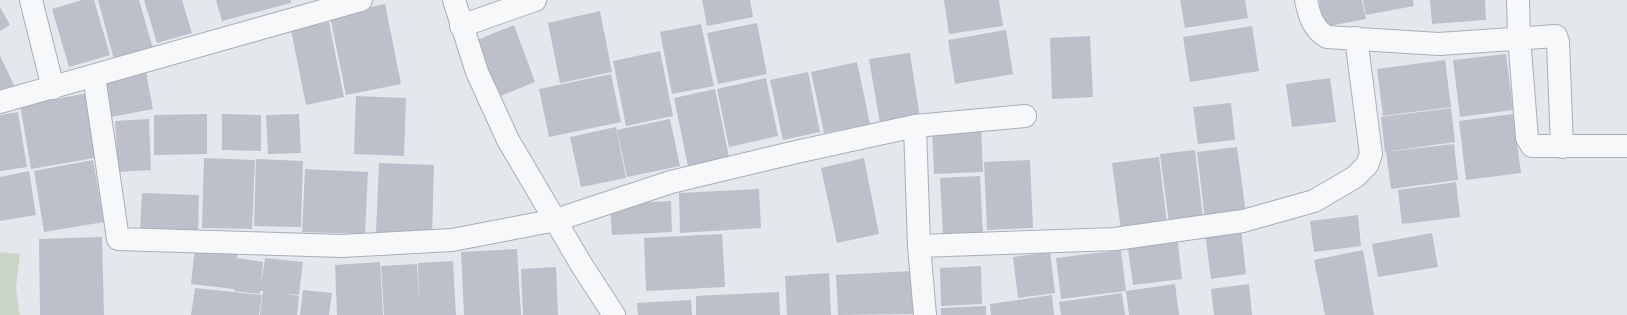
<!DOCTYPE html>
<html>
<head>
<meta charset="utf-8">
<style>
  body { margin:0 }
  canvas { display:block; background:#e4e7ec }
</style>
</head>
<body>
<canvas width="1627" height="315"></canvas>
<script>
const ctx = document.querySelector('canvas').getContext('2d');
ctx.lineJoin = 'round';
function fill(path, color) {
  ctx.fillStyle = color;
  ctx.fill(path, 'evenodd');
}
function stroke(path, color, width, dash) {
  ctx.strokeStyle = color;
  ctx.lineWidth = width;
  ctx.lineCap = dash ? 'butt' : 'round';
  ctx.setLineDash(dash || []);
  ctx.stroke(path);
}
fill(new Path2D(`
  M0,252L20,254L16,287L19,312L21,315H0Z`), '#c9d6c5');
fill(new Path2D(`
  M82,0H94L110,55L69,67L52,9Z
  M98,0H139L154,52L115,63Z
  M144,0H182L192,33L157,43Z
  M216,0H291V3L222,21Z
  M702,0H750L753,17L707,26Z
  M944,0H999L1003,26L949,34Z
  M1180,0H1245L1248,18L1185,28Z
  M1319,0H1362L1366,19L1324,27Z
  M1363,0H1413L1414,6L1366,15Z
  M1430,0H1485L1486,20L1432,24Z
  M385,4L401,84L346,95L330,16Z
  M0,7L10,25L0,31Z
  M600,11L612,72L560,83L548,23Z
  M329,22L344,97L306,105L291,30Z
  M757,23L767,74L718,84L707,33Z
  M701,24L714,86L672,94L660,32Z
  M514,25L535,82L498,97L477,40Z
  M1252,26L1259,71L1190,82L1183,37Z
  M1006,30L1013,74L955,84L948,40Z
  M1090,36L1093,97L1052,99L1050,38Z
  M660,51L673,116L626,126L613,61Z
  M910,53L920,118L880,124L869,59Z
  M1506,54L1513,110L1460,117L1453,60Z
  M0,56L15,87L0,95Z
  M1445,60L1451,107L1383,116L1377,69Z
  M857,62L870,124L824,133L811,72Z
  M146,72L153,109L111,117L104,80Z
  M808,72L820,132L783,140L770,80Z
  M611,74L621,122L549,137L539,89Z
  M766,78L778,136L729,147L717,89Z
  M1330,78L1336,122L1292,127L1286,84Z
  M715,89L729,157L688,166L674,98Z
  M89,93L100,157L31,169L20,105Z
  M356,96L406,98L404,156L354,154Z
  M1231,103L1235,140L1198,144L1193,107Z
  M1451,108L1455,142L1385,152L1381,117Z
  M18,112L27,167L0,171V115Z
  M207,114V154L154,155V115Z
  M222,114L261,115V151L222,150Z
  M299,114L301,153L268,154L266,115Z
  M1513,114L1521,173L1466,180L1459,121Z
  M149,119L151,170L118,172L115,121Z
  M670,119L680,166L627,177L617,130Z
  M616,127L626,178L581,187L570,137Z
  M981,127L983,172L934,174L932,130Z
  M1454,144L1458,180L1391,189L1386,152Z
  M1237,147L1246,214L1205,220L1197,152Z
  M1195,150L1203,218L1169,223L1160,154Z
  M1159,157L1167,224L1121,230L1112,163Z
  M204,158L255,160L252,229L202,228Z
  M864,158L879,234L837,243L821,168Z
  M256,159L303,161L301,227L254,226Z
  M93,160L104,222L44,232L34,171Z
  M1030,160L1033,228L987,230L984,162Z
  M379,163L434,165L432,234L376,232Z
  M305,169L368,172L365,234L302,232Z
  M29,171L36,215L0,221V177Z
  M980,176L983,235L943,236L940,178Z
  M1456,182L1460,217L1402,224L1398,190Z
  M759,189L761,228L680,233L679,193Z
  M142,193L199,195L198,234L140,232Z
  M671,201L672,232L612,235L610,204Z
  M1358,215L1361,246L1314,252L1310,221Z
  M1241,229L1246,274L1211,279L1205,233Z
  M1432,233L1438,267L1378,277L1372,244Z
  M722,234L725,287L646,291L644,238Z
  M1177,236L1182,279L1133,285L1127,242Z
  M102,237L104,315H40L39,239Z
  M195,247L238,252L237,258L263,262L261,285L265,258L303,262L299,295L281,293L299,296L297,315H260L263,291H260V294L234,291V289L191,284Z
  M517,249L521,315H464L461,252Z
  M1121,250L1126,291L1061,299L1056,258Z
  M1363,250L1374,315H1325L1314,260Z
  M1050,252L1055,293L1018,298L1013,257Z
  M453,261L456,315H384L381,266L417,264L419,306L418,263Z
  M380,262L383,315H337L335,265Z
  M981,266L982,304L941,306L940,268Z
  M556,267L558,315H523L521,269Z
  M912,271L914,314L838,315L836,275Z
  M829,273L831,315H787L785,276Z
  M1175,284L1179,315H1129L1126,291Z
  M1249,284L1252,315H1214L1211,289Z
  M195,288L262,295L259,315H191Z
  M303,290L332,293L329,315H300Z
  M779,292L780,315H696V296Z
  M1122,293L1125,315H1061L1059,302Z
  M1052,295L1054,315H991L990,304Z
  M691,300L692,315H638L637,303Z
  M986,306V315H941V308Z`), '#bbc0ca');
const minor = new Path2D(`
  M31,0L53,88
  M454,0L477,72L508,140L581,264L614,315
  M1306,0C1309,15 1313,29 1327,37L1439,44L1556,36L1558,42L1562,147
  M1518,0L1519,37L1527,138L1532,146H1627
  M461,26L535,0
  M94,76L118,239L342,246L452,240L556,220L671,182L796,152L915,126L1025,116
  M0,102L361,0
  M915,126L919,246L925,315
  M919,246L1115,239L1243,221L1314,201L1355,177L1367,165L1371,154L1356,38`);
stroke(minor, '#a9aeb7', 24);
stroke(minor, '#f7f8fa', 22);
</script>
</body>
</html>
